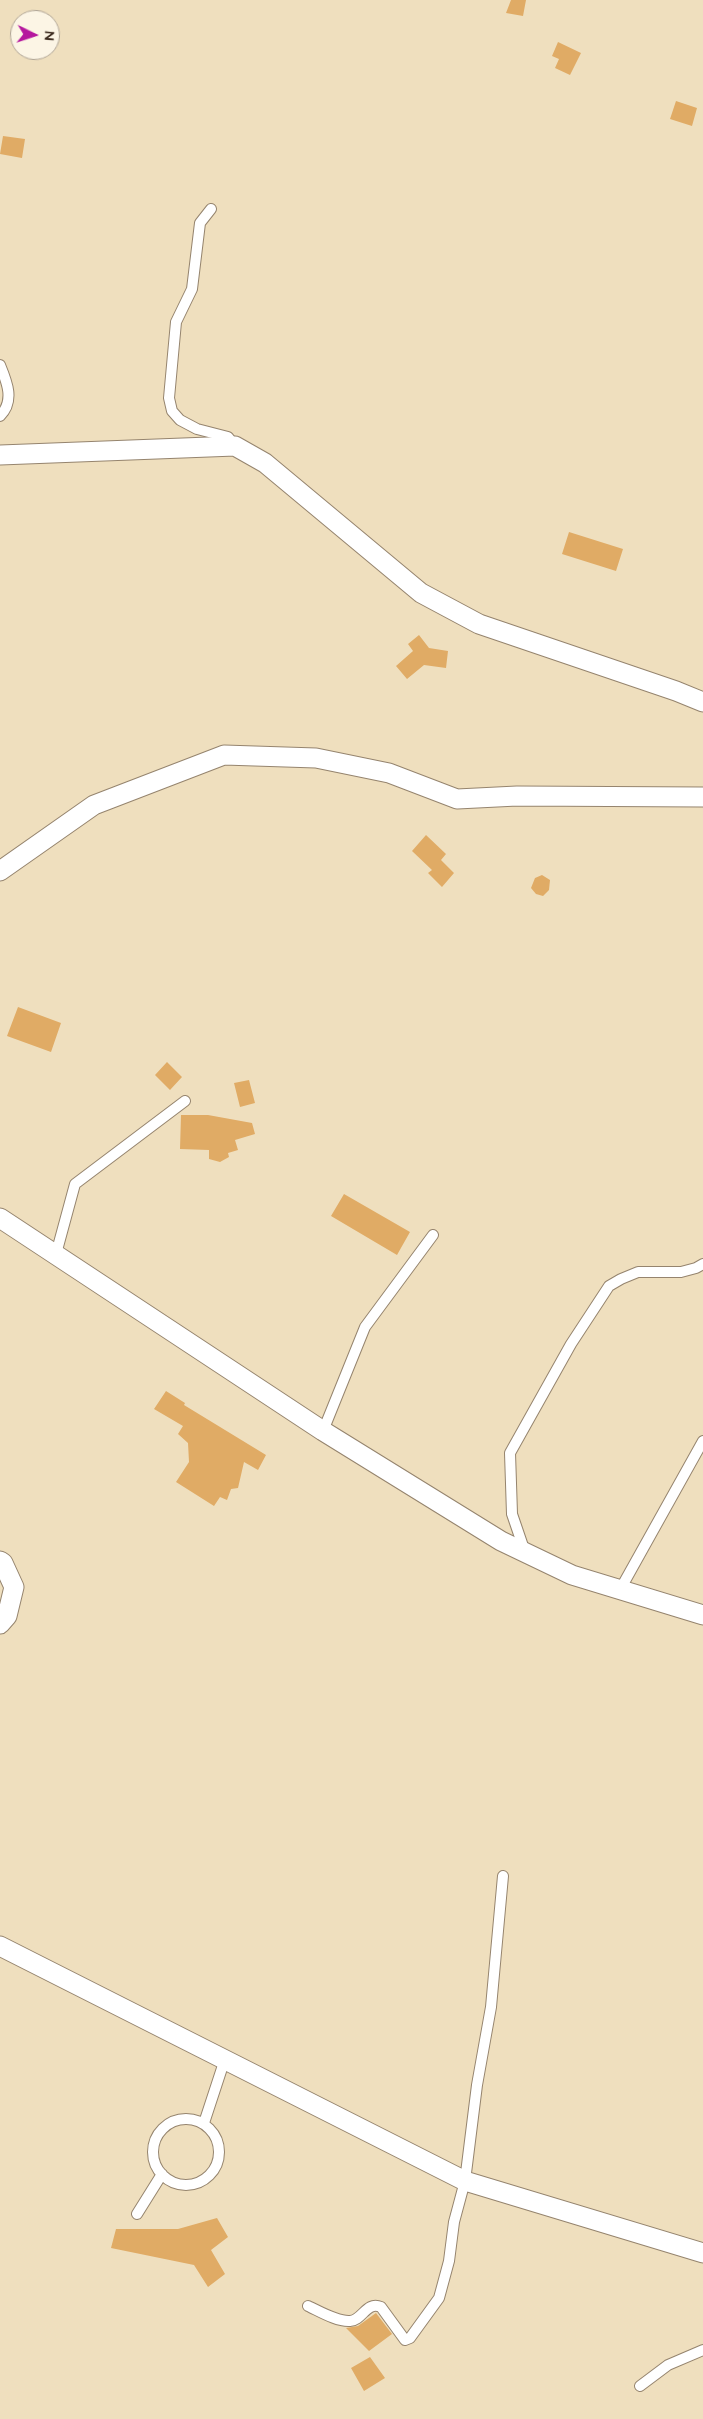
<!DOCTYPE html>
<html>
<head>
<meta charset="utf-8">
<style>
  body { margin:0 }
  #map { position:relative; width:703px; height:2419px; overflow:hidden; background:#efdfbe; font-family:"Architects Daughter",sans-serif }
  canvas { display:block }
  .north { position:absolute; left:10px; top:10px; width:50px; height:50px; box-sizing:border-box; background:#fcf5e5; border:1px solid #afa495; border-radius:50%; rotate:94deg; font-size:14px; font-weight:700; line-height:20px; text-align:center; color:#3b2a1e }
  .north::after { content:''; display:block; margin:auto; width:18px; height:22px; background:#b5179e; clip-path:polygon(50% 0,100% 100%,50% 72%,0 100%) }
</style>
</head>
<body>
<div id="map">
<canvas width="703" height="2419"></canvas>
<div class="north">N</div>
</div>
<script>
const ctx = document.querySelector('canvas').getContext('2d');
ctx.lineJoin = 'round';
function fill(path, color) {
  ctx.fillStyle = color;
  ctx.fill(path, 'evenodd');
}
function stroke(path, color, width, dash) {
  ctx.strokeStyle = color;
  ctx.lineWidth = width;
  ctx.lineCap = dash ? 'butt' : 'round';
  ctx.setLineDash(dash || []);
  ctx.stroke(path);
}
fill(new Path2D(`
  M511,0H526L523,16L506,13Z
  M558,42L581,53L570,75L555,68L559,59L552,56Z
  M676,101L697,108L692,126L670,119Z
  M3,136L25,139L22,158L0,154Z
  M569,532L623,549L616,571L562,554Z
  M419,635L429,648L448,651L446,668L424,665L407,679L396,666L413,651L408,644Z
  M426,835L446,854L441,860L454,873L442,887L428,873L432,870L412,851Z
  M542,875L550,880L549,890L543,896L536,894L531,888L535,878Z
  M18,1007L61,1023L51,1052L7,1036Z
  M167,1062L182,1077L170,1090L155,1075Z
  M249,1080L255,1103L240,1107L234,1083Z
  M181,1115H208L252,1123L255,1134L235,1140L238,1150L228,1153L229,1157L220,1162L209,1159V1150L180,1149Z
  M344,1194L410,1232L397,1255L331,1216Z
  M166,1391L185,1403L184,1405L266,1455L258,1470L244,1462L238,1488L231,1489L227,1500L220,1497L214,1506L176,1482L189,1462L188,1443L178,1434L183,1426L154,1409Z
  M217,2218L228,2237L211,2250L225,2274L208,2287L194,2265L111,2248L116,2229H178Z
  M376,2313L392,2334L369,2351L346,2328L358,2326Z
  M370,2357L385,2378L364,2391L351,2368Z`), '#e0ab65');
const lane = new Path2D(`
  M211,209L200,223L192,289L176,322L169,398L172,411L180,420L197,429L228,437L235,446
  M0,365C7,382 15,401 0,416
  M56,1254L75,1184L185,1101
  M323,1431L365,1327L433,1235
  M525,1552L512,1514L510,1453L571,1344L609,1286L621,1279L638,1272H681L696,1268L703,1264
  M621,1588L703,1441
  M153 2152a33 33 0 1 1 66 0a33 33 0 1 1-66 0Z
  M204,2123L225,2059
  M137,2214L162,2174
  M308,2306C319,2311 337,2322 350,2321C363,2320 366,2301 381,2307L405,2340L410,2338L439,2298L449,2261L454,2222L465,2181L477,2085L491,2007L503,1876
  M640,2386L668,2365L703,2350`);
const street = new Path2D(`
  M0,455L235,446L265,463L421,593L479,624L676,691L703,702
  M0,871L94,805L224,755L316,758L389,773L457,799L517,796L703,797
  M0,1218L323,1431L501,1541L572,1575L703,1615
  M0,1561L3,1563L14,1587L7,1616L0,1624
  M0,1946L465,2181L703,2253`);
stroke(lane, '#95846e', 12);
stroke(street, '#95846e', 21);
stroke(lane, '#fff', 10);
stroke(street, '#fff', 19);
</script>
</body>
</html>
